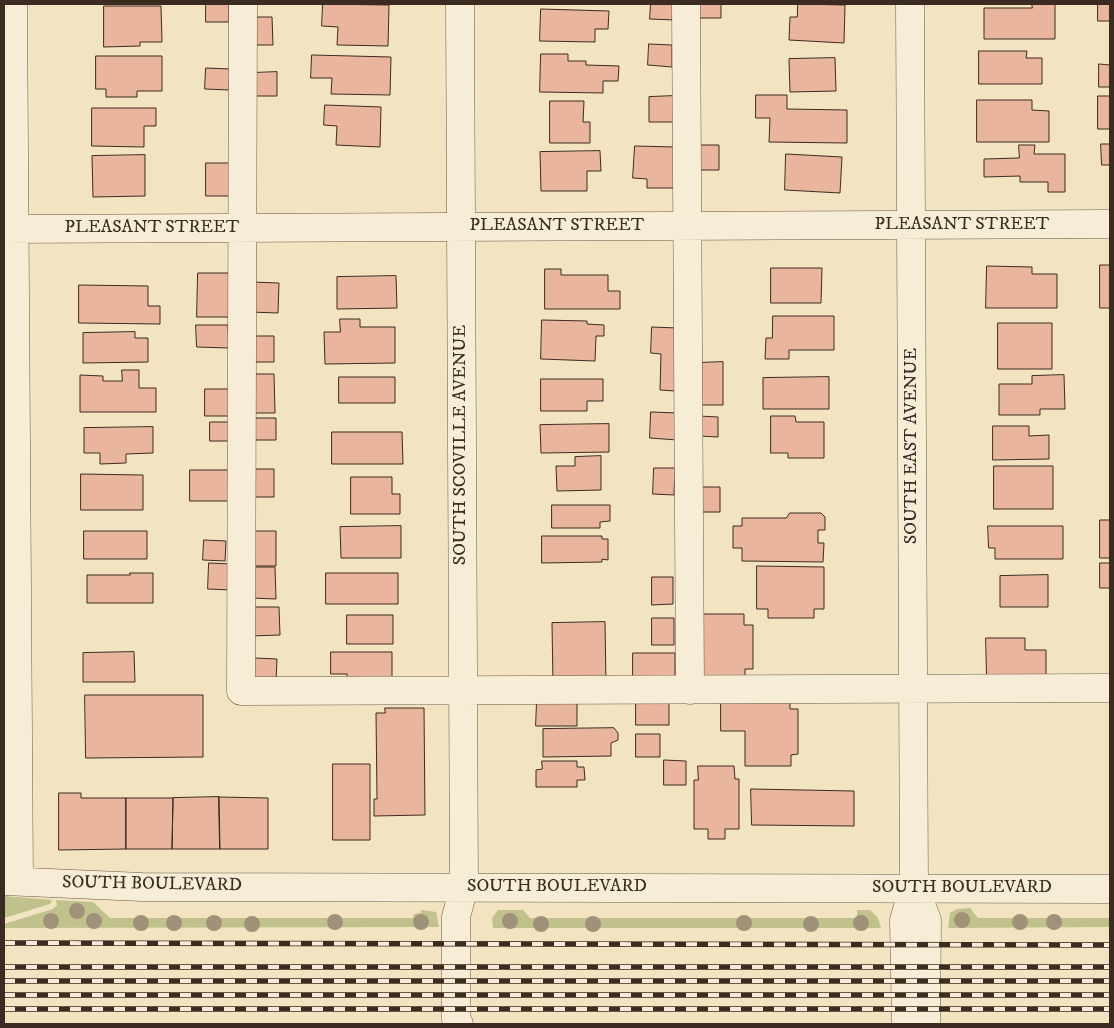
<!DOCTYPE html>
<html>
<head>
<meta charset="utf-8">
<style>
  body { margin:0 }
  #map { position:relative; width:1114px; height:1028px; overflow:hidden; background:#f2e3c1; font-family:"IM FELL DW Pica",serif }
  canvas { display:block }
  .frame { position:absolute; inset:0; border:5px solid #3c2b21; pointer-events:none }
</style>
</head>
<body>
<div id="map">
<canvas width="1114" height="1028"></canvas>
<div class="frame"></div>
</div>
<script>
const ctx = document.querySelector('canvas').getContext('2d');
ctx.lineJoin = 'round';
function fill(path, color) {
  ctx.fillStyle = color;
  ctx.fill(path, 'evenodd');
}
function stroke(path, color, width, dash) {
  ctx.strokeStyle = color;
  ctx.lineWidth = width;
  ctx.lineCap = dash ? 'butt' : 'round';
  ctx.setLineDash(dash || []);
  ctx.stroke(path);
}
function label(font, color, halo, rows, align = 'center') {
  ctx.font = font + ' "IM FELL DW Pica",serif';
  ctx.lineWidth = 5;
  ctx.setLineDash([]);
  ctx.textBaseline = 'middle';
  ctx.strokeStyle = halo;
  ctx.fillStyle = color;
  for (const [text, x, y, turn = 0] of rows) {
    ctx.save();
    ctx.translate(x, y);
    ctx.rotate((+turn || 0) * Math.PI / 180);
    ctx.textAlign = isNaN(turn) ? turn : align;
    if (halo) ctx.strokeText(text, 0, 0);
    ctx.fillText(text, 0, 0);
    ctx.restore();
  }
}
fill(new Path2D(`
  M4,896L52,900L50,904L4,918Z
  M56,900L93,902L110,918H413L414,914L421,913V910L436,912L439,927L4,928V924L53,909L57,905Z
  M970,908L978,918H1110V927L948,928L950,913L957,909Z
  M498,910H523L530,918H857V910H870L878,918L881,928H493L492,918Z`), '#c1c18e');
const building = new Path2D(`
  M206,4H229V22H206Z
  M323,4L389,5L388,46L337,45L338,27L322,26Z
  M651,4H675V20L650,19Z
  M696,4H721V18H696Z
  M798,4L845,5L844,43L789,40L790,17H797Z
  M1032,4H1055V39H984V8H1032Z
  M1098,4H1110V21H1098Z
  M104,6H161L162,42H140V46L104,47Z
  M541,9L609,11L608,29H595V42L540,41Z
  M249,17H272L273,45H249Z
  M649,44L672,45V67L648,65Z
  M979,51H1027L1026,58H1042V84H979Z
  M541,54H568V61H586V65L619,66L618,81H603V93L540,92Z
  M312,55L391,57L390,95L331,94L332,78H311Z
  M96,56H162V91H137V97H106V89H96Z
  M835,58L836,91L790,92L789,59Z
  M1099,64L1110,65V87H1099Z
  M206,68L230,69L229,90L205,89Z
  M277,72V96H253L252,73Z
  M756,95H787V109L847,110V143L769,142L770,118H756Z
  M674,96V122H649V97Z
  M1098,96H1110V129H1098Z
  M977,100H1032V110L1049,111V142H977Z
  M550,101H584L583,122H590V143H550Z
  M325,105L381,107L380,147L336,145L337,126L324,125Z
  M92,108H156V126H144V147L92,146Z
  M1101,144H1110V165H1102Z
  M697,145H719V170H697Z
  M1019,145H1035L1034,154H1065V192H1048V182H1020V176L984,177V159L1019,158Z
  M635,146L676,147L675,188H647V179L633,178Z
  M600,151L601,171H587V191H541L540,152Z
  M786,154L842,157L840,193L785,190Z
  M145,155V196L93,197L92,156Z
  M206,163H232V196H206Z
  M1100,265H1110V308H1100Z
  M987,266L1032,267V274H1057V308H986Z
  M771,268H822L821,303H771Z
  M545,269H561V275H608V291H620V309H545Z
  M198,273H230L229,317H197Z
  M396,276L397,308L337,309V277Z
  M251,282L279,283L278,313L250,312Z
  M79,285L148,286V306H160V324L79,323Z
  M773,316H834V350H789V359H765L766,338H772Z
  M340,319H360V327H395V363L325,364L324,332H340Z
  M542,320L587,321V324L604,325V336H596L595,361L541,359Z
  M998,323H1052V369H998Z
  M196,325H228L229,348L197,347Z
  M652,327L677,328L675,391L660,390L661,354L651,353Z
  M135,332V338H148V362L83,363V333Z
  M251,336H274V362H251Z
  M723,362V405H698V363Z
  M122,370H139V388H156V412H80V375L103,376V381H122Z
  M254,374H274L275,413H254Z
  M1064,375L1065,409H1040V415H999V384H1032V376Z
  M339,377H395V403H339Z
  M829,377V409H763V378Z
  M541,379H603V401H587V411H541Z
  M205,389H230V416H205Z
  M651,412L678,413L677,440L650,438Z
  M699,416L718,417V437L699,436Z
  M771,416H795L796,422H824V458H788V453H771Z
  M255,418H276V440H255Z
  M210,422H229V441H210Z
  M609,424V452L541,453L540,425Z
  M993,426H1029V436L1049,435V459L993,460Z
  M153,427V453L126,454V463L100,464V453H84V428Z
  M332,432H402L403,464H332Z
  M601,456V490L557,491L556,466H575V457Z
  M994,466H1053V509H994Z
  M654,468H675L674,495L653,494Z
  M250,469H274V497H250Z
  M190,470H229V501H190Z
  M81,474L143,475V510H81Z
  M351,477H392V494H400V514H351Z
  M696,487H720V512H697Z
  M552,505H610V521L600,522V528H552Z
  M790,513H821L825,517V530H818V543H824L823,562L742,561V548H733V526H742V518H786Z
  M1100,520H1110V558H1100Z
  M401,526V558H341L340,527Z
  M988,526H1063V559H995V548H989Z
  M84,531H147V559H84Z
  M247,531H276V566H247Z
  M542,536H602V539H608V560L602,559V562L542,563Z
  M204,540L226,541L225,561L203,560Z
  M209,563L231,564L230,590L208,589Z
  M1100,563H1110V588H1100Z
  M757,566L824,567V609H814V618H768V609H757Z
  M251,567H275L276,599L251,598Z
  M130,573H153V603H87V575H130Z
  M326,573H398V604H326Z
  M1048,575V607H1000V576Z
  M652,577H673V604L652,605Z
  M251,607H279L280,635L252,636Z
  M700,614H744V625H753V669H745V682L700,681Z
  M347,615H393V644H347Z
  M652,618H674V645H652Z
  M605,622L606,683L553,684L552,623Z
  M986,638H1025V650H1046V678H987Z
  M134,652L135,682H83V653Z
  M331,652H392V681H347V674H331Z
  M633,653H675V678H633Z
  M255,658L277,659L276,681H254Z
  M85,695H203V757L86,758Z
  M636,699H669V725H636Z
  M721,699L790,700V709H798V754L791,755V766H745V731H721Z
  M537,700H577V726H536Z
  M385,708H424L425,815L374,816V799H377L376,713H385Z
  M614,728L618,733V740L611,743V756L543,757V729Z
  M636,734H660V757H636Z
  M664,760L686,761V785H664Z
  M542,761H577V767H584L585,780H577V787H536V770L542,769Z
  M333,764H370V840H333Z
  M698,766H734L735,779H739V829H725V839H708V829H694V780H698Z
  M751,789L854,791V826L752,825Z
  M59,793H81V798H126V849L59,850Z
  M219,797L220,849H172L173,798Z
  M219,797L268,798V849H220Z
  M126,798H173L172,849H126Z`);
fill(building, '#e9b59c');
stroke(building, '#3c2b21', 1);
const minor = new Path2D(`
  M13,4L19,881
  M243,4L241,691L1110,688
  M686,4L690,690
  M4,229L1110,224
  M4,881L142,887L1110,889
  M914,887L927,920L926,1024
  M459,1024L456,1020V917L464,887L460,4
  M906,1024L904,920L914,887L910,4`);
stroke(minor, '#6a5949', 29);
stroke(minor, '#f7edd7', 28);
const rail = new Path2D(`
  M4,943L1110,945
  M4,967H1110
  M4,981H1110
  M4,995H1110
  M4,1009H1110`);
stroke(rail, '#3c2b21', 5.5);
stroke(rail, '#f7edd7', 4, [11]);
ctx.fillStyle = '#a09278';
for (const [x, y] of [
  [77,911],
  [962,920],
  [51,921],
  [94,921],
  [510,921],
  [335,922],
  [421,922],
  [1020,922],
  [1054,922],
  [141,923],
  [174,923],
  [214,923],
  [744,923],
  [861,923],
  [252,924],
  [541,924],
  [593,924],
  [811,924]
]) {
  ctx.beginPath();
  ctx.arc(x, y, 8, 0, 2 * Math.PI);
  ctx.fill();
}
label('18px', '#3c2b21', '#f7edd7', [
  ["PLEASANT STREET",962,225],
  ["PLEASANT STREET",557,226],
  ["PLEASANT STREET",152,228],
  ["SOUTH SCOVILLE AVENUE",461,445,-90],
  ["SOUTH EAST AVENUE",912,446,-90],
  ["SOUTH BOULEVARD",152,885,1],
  ["SOUTH BOULEVARD",557,887],
  ["SOUTH BOULEVARD",962,888]
]);
</script>
</body>
</html>
